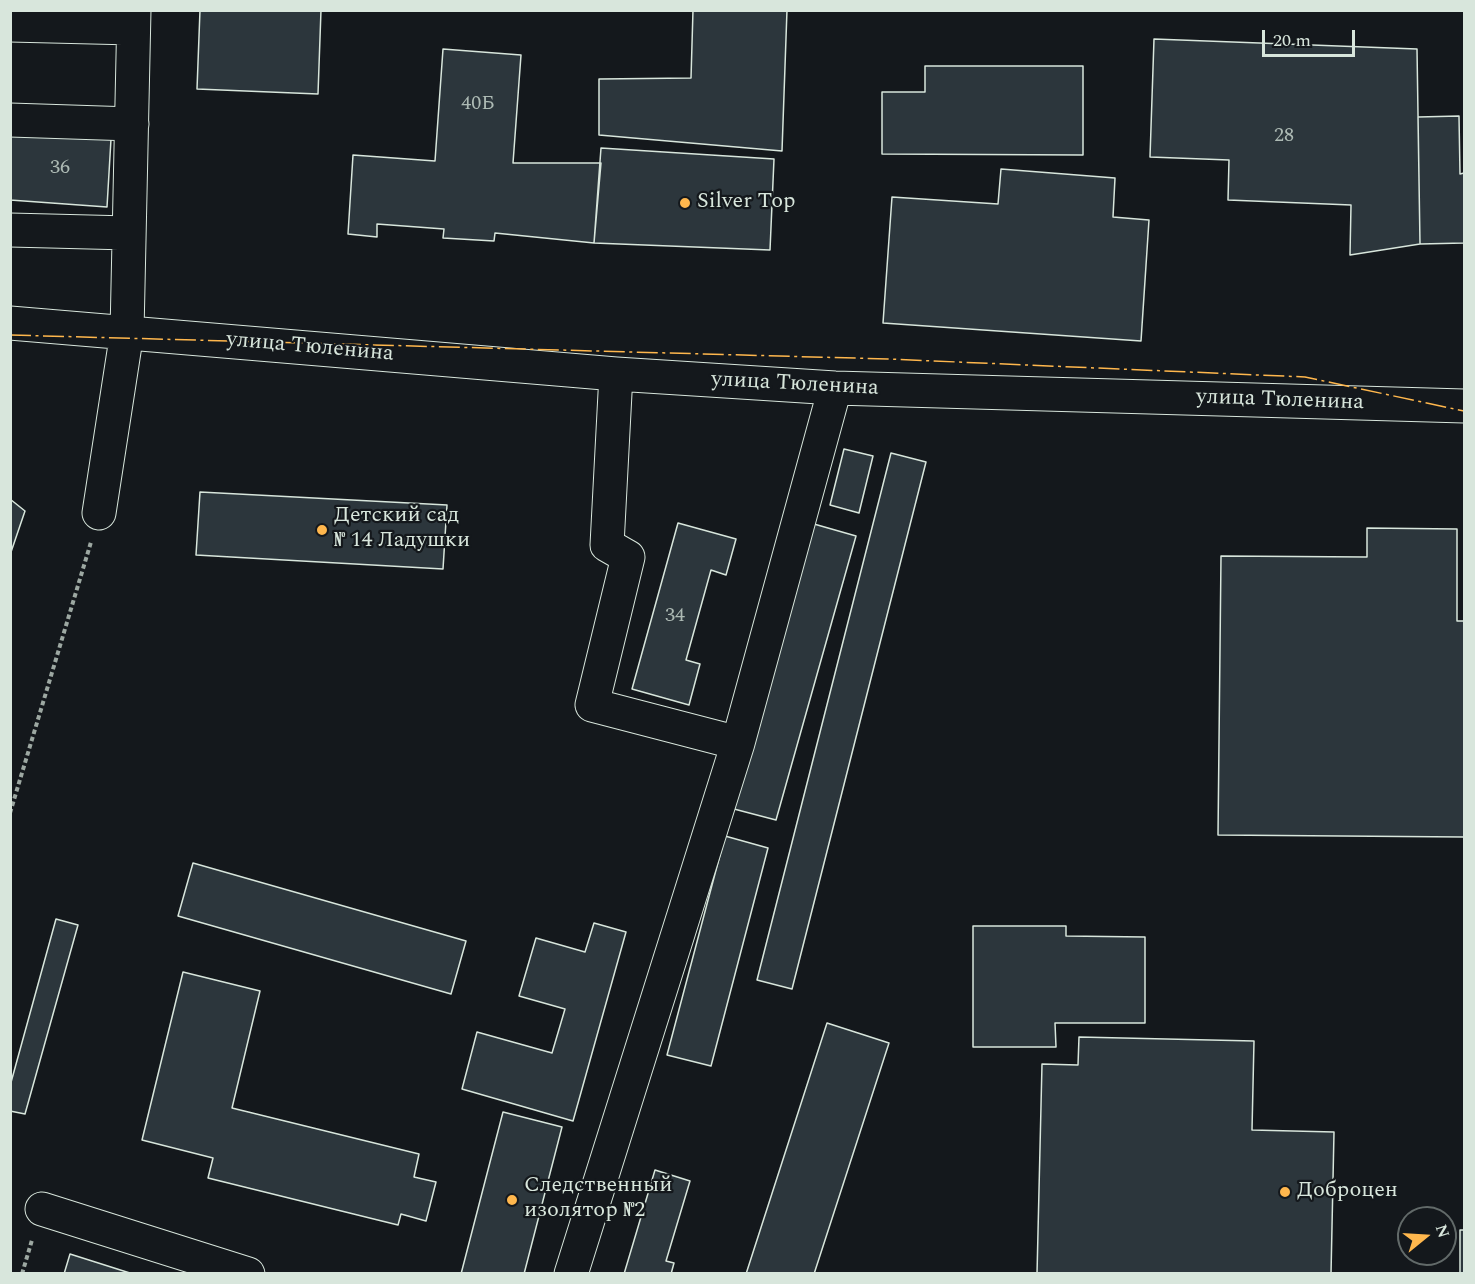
<!DOCTYPE html>
<html>
<head>
<meta charset="utf-8">
<style>
  body { margin:0 }
  #map { position:relative; width:1475px; height:1284px; overflow:hidden; background:#14181c; font-family:Spectral,serif }
  canvas { display:block }
  .frame { position:absolute; inset:0; border:12px solid #d8e6dc; pointer-events:none }
  .north { position:absolute; left:1397px; top:1206px; width:60px; height:60px; box-sizing:border-box; background:#14181c; border:2px solid #626a69; border-radius:50%; rotate:72deg; font-size:16px; font-weight:700; line-height:24px; text-align:center; color:#d8e6dc }
  .north::after { content:''; display:block; margin:auto; width:21px; height:27px; background:#ffb74d; clip-path:polygon(50% 0,100% 100%,50% 72%,0 100%) }
  .scale { position:absolute; left:1262px; top:30px; width:93px; height:27px; box-sizing:border-box; border:3px solid #d8e6dc; border-top:0; padding-left:8px; font-size:18px; line-height:21px; white-space:nowrap; color:#d8e6dc; -webkit-text-stroke:4px #14181c; paint-order:stroke }
</style>
</head>
<body>
<div id="map">
<canvas width="1475" height="1284"></canvas>
<div class="frame"></div>
<div class="north">N</div>
<div class="scale">20 m</div>
</div>
<script>
const ctx = document.querySelector('canvas').getContext('2d');
ctx.lineJoin = 'round';
function fill(path, color) {
  ctx.fillStyle = color;
  ctx.fill(path, 'evenodd');
}
function stroke(path, color, width, dash) {
  ctx.strokeStyle = color;
  ctx.lineWidth = width;
  ctx.lineCap = dash ? 'butt' : 'round';
  ctx.setLineDash(dash || []);
  ctx.stroke(path);
}
function label(font, color, halo, rows, align = 'center') {
  ctx.font = font + ' Spectral,serif';
  ctx.lineWidth = 4.5;
  ctx.setLineDash([]);
  ctx.textBaseline = 'middle';
  ctx.strokeStyle = halo;
  ctx.fillStyle = color;
  for (const [text, x, y, turn = 0] of rows) {
    ctx.save();
    ctx.translate(x, y);
    ctx.rotate((+turn || 0) * Math.PI / 180);
    ctx.textAlign = isNaN(turn) ? turn : align;
    if (halo) ctx.strokeText(text, 0, 0);
    ctx.fillText(text, 0, 0);
    ctx.restore();
  }
}
const building = new Path2D(`
  M200,10H321L318,94L197,89Z
  M693,10H787L782,151L599,135V79L691,78Z
  M1154,39L1417,49L1420,244L1350,255L1351,205L1228,200L1229,160L1150,157Z
  M443,49L521,55L513,163H601L594,243L495,233L494,241L443,238L444,229L377,224V237L348,234L353,155L435,161Z
  M925,66H1083V155L882,154V92H925Z
  M1459,116L1460,174L1464,173V243L1420,244L1418,117Z
  M10,132L111,139L107,207L10,200Z
  M601,148L774,159L770,250L594,243Z
  M1001,169L1115,178L1113,217L1149,220L1141,341L883,323L892,197L998,204Z
  M844,449L873,456L859,513L830,505Z
  M891,453L926,462L792,989L757,980Z
  M200,492L447,505L443,569L196,555Z
  M10,499L25,511L10,555Z
  M678,523L736,539L726,575L711,570L686,660L700,664L689,705L632,689Z
  M814,524L856,536L776,820L734,809Z
  M1367,528L1457,529V621H1464V837L1218,835L1221,556L1367,557Z
  M725,836L768,848L711,1066L667,1055Z
  M193,863L466,941L451,994L178,916Z
  M56,919L78,925L25,1114L10,1111V1086Z
  M594,923L626,932L573,1121L462,1089L477,1032L552,1053L565,1009L519,996L536,938L585,952Z
  M973,926H1066V936L1145,937V1023H1055L1056,1047H973Z
  M183,972L260,991L232,1108L419,1154L414,1177L436,1182L426,1221L401,1214L398,1225L208,1178L213,1158L142,1140Z
  M827,1023L889,1043L814,1274H746Z
  M1079,1037L1254,1041L1252,1130L1334,1132L1331,1274H1037L1042,1064L1078,1065Z
  M503,1112L562,1127L524,1274H461Z
  M655,1170L690,1181L666,1261L674,1263L671,1274H624Z
  M1460,1230H1464V1274H1460Z
  M70,1254L133,1274H64Z`);
fill(building, '#2c363c');
stroke(building, '#d8e6dc', 1.5);
const minor = new Path2D(`
  M10,25L133,28
  M10,120L132,124
  M10,230L129,233
  M10,323L616,374L835,388L1464,406
  M616,374L607,545L628,557L592,705L738,743
  M99,513L127,332L134,10
  M42,1209L248,1274
  M571,1274L738,743L835,388`);
stroke(minor, '#d8e6dc', 35);
stroke(new Path2D(`
  M10,813L91,542
  M22,1274L32,1240`), '#9da8a2', 4, [4.5, 3]);
stroke(minor, '#14181c', 33);
stroke(new Path2D(`
  M10,335L888,359L1305,377L1464,411`), '#ffb74d', 1.5, [21, 4.5, 3, 4.5]);
for (const [x, y, r, color] of [
  [685,203,6,"#ffb74d"],
  [322,530,6,"#ffb74d"],
  [1285,1192,6,"#ffb74d"],
  [512,1200,6,"#ffb74d"]
]) {
  const dot = new Path2D();
  dot.arc(x, y, r, 0, 2 * Math.PI);
  ctx.fillStyle = color;
  ctx.fill(dot);
  stroke(dot, '#14181c', 2);
}
label('20px', '#adbab4', null, [
  ["40Б",478,105],
  ["28",1284,137],
  ["36",60,169],
  ["34",675,617]
]);
label('22px', '#d8e6dc', '#14181c', [
  ["Silver Top",697,203],
  ["Детский сад",334,517],
  ["№ 14 Ладушки",334,542],
  ["Следственный",524,1187],
  ["изолятор №2",524,1212],
  ["Доброцен",1297,1192]
], 'left');
label('22px', '#d8e6dc', '#14181c', [
  ["улица Тюленина",310,348,5],
  ["улица Тюленина",795,385,3],
  ["улица Тюленина",1280,401,2]
]);
</script>
</body>
</html>
